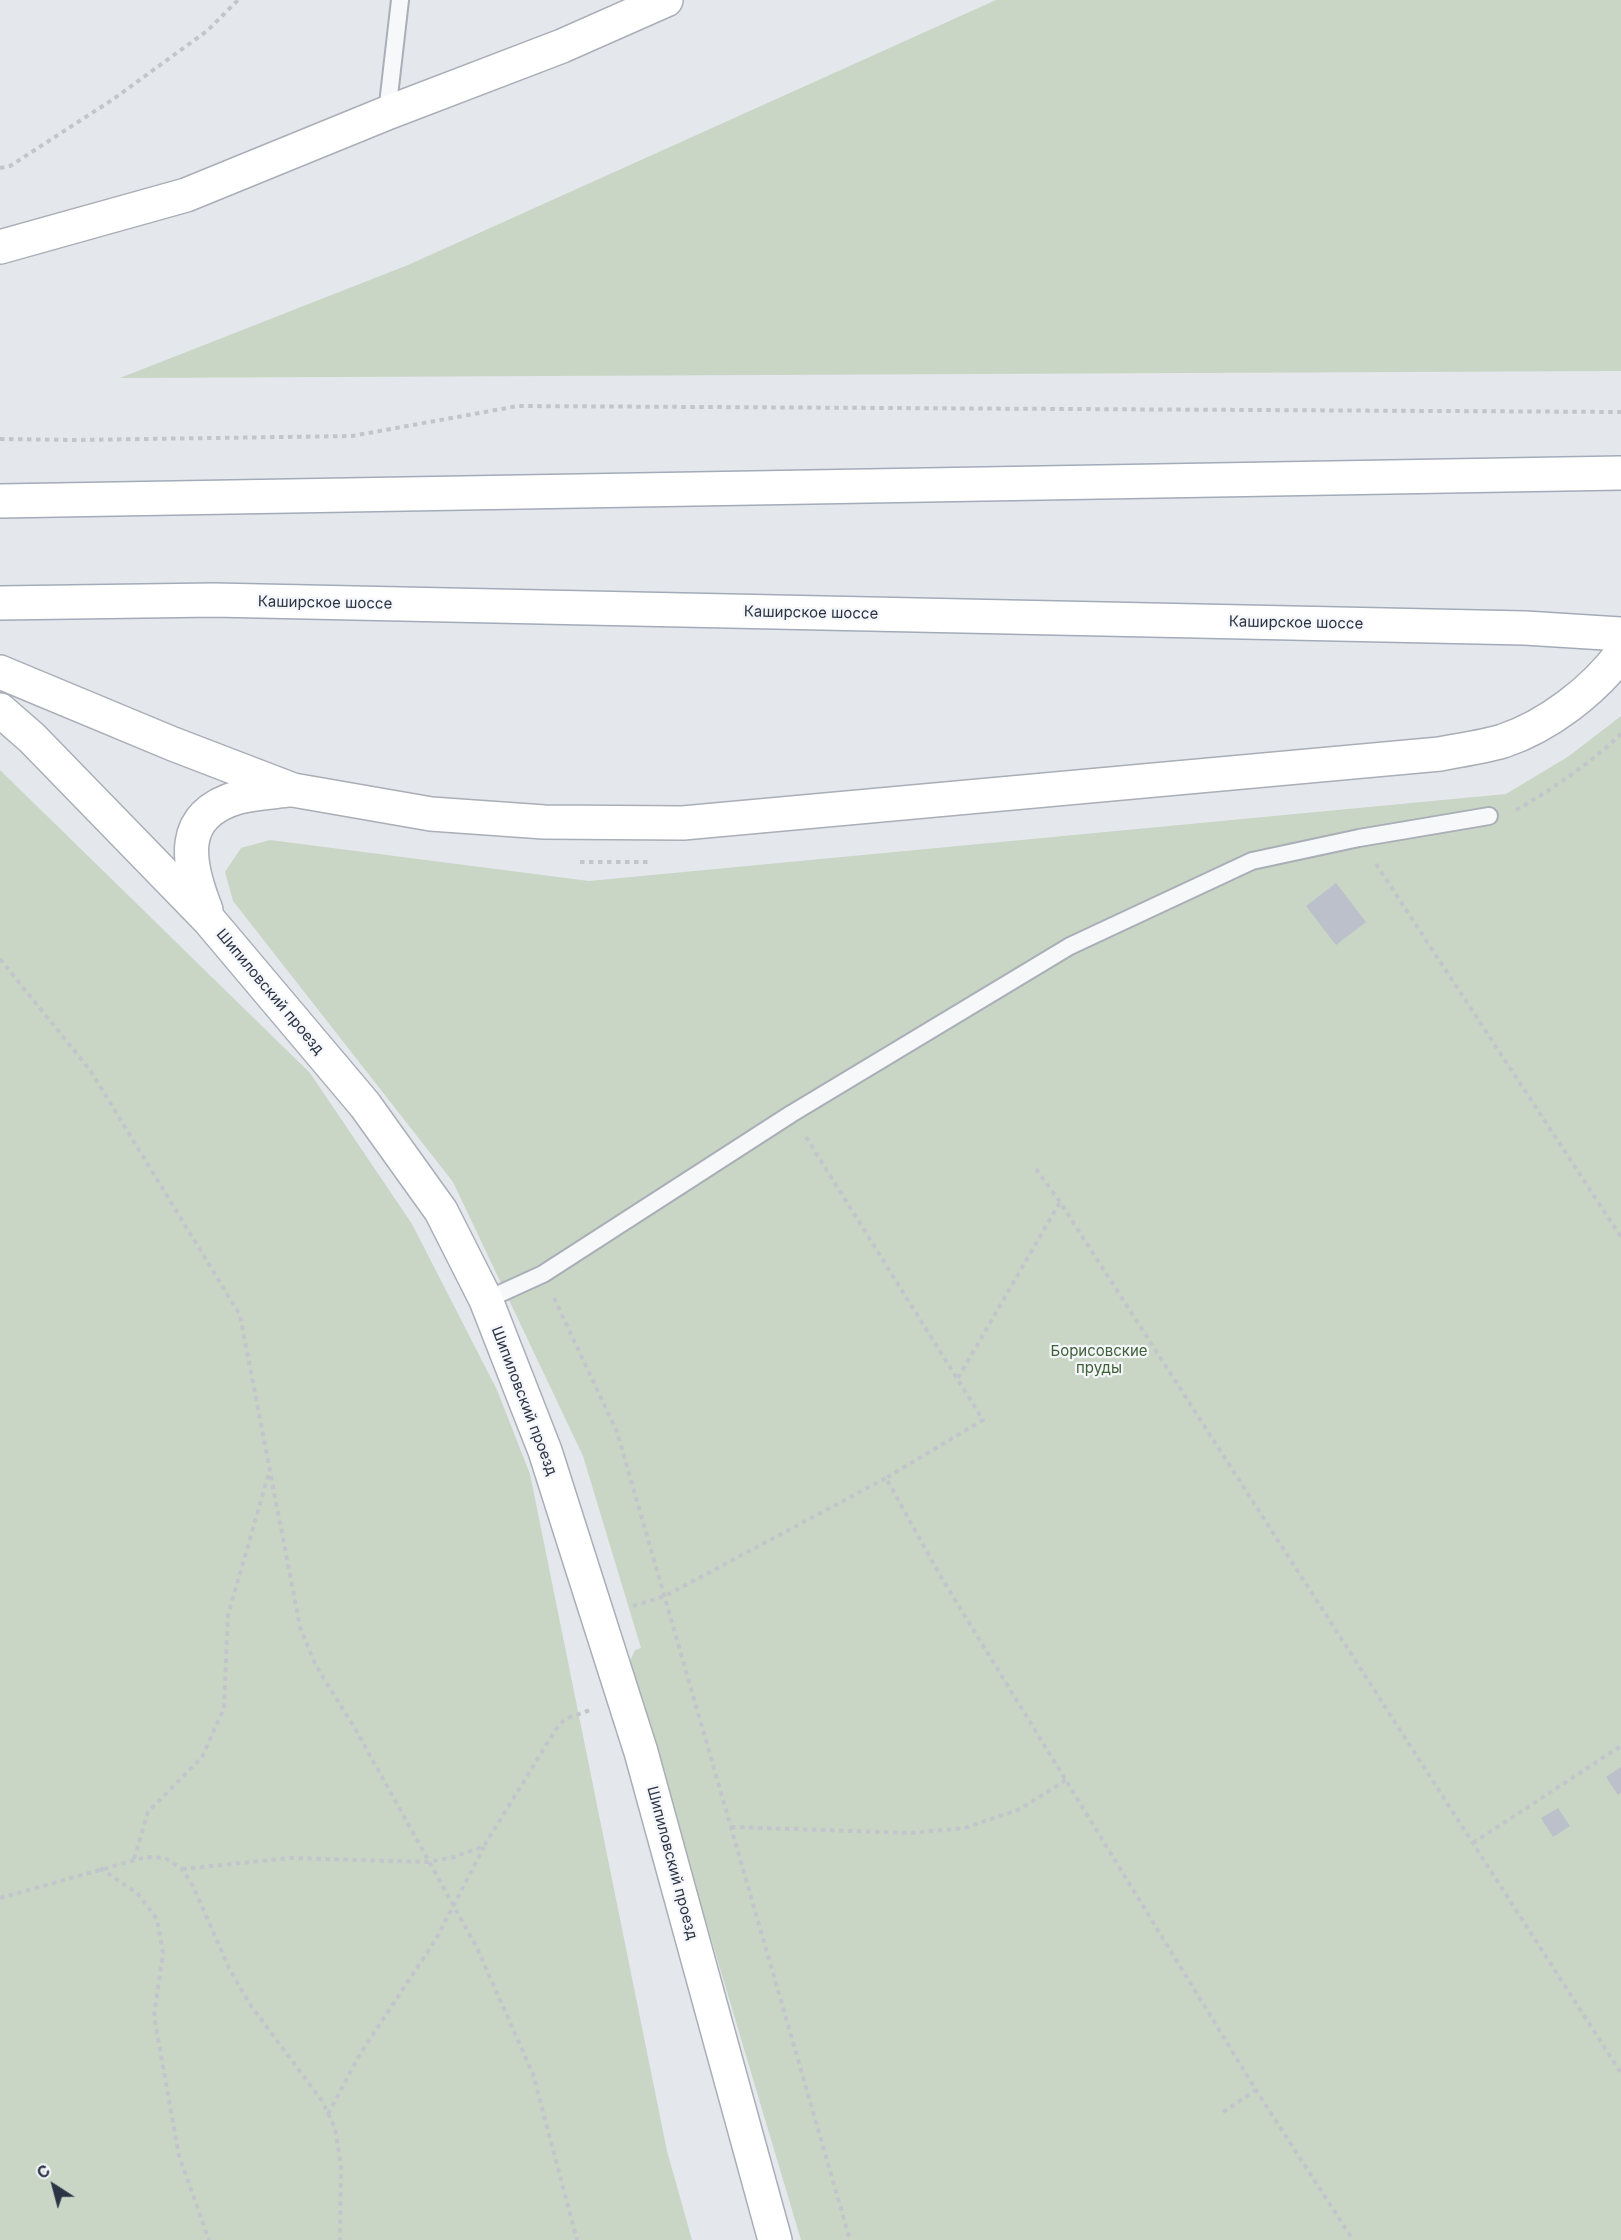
<!DOCTYPE html>
<html>
<head>
<meta charset="utf-8">
<style>
  body { margin:0 }
  #map { position:relative; width:1621px; height:2240px; overflow:hidden; background:#e4e7ec; font-family:Inter,sans-serif }
  canvas { display:block }
  .north { position:absolute; left:24px; top:2156px; width:60px; height:60px; -webkit-text-stroke:4px #f4f6f9; paint-order:stroke; rotate:324deg; font-size:16px; font-weight:700; line-height:24px; text-align:center; color:#2b3445 }
  .north::after { content:''; display:block; margin:auto; width:21px; height:27px; background:#2b3445; clip-path:polygon(50% 0,100% 100%,50% 72%,0 100%) }
</style>
</head>
<body>
<div id="map">
<canvas width="1621" height="2240"></canvas>
<div class="north">С</div>
</div>
<script>
const ctx = document.querySelector('canvas').getContext('2d');
ctx.lineJoin = 'round';
function fill(path, color) {
  ctx.fillStyle = color;
  ctx.fill(path, 'evenodd');
}
function stroke(path, color, width, dash) {
  ctx.strokeStyle = color;
  ctx.lineWidth = width;
  ctx.lineCap = dash ? 'butt' : 'round';
  ctx.setLineDash(dash || []);
  ctx.stroke(path);
}
function label(font, color, halo, rows, align = 'center') {
  ctx.font = font + ' Inter,sans-serif';
  ctx.lineWidth = 4.5;
  ctx.setLineDash([]);
  ctx.textBaseline = 'middle';
  ctx.strokeStyle = halo;
  ctx.fillStyle = color;
  for (const [text, x, y, turn = 0] of rows) {
    ctx.save();
    ctx.translate(x, y);
    ctx.rotate((+turn || 0) * Math.PI / 180);
    ctx.textAlign = isNaN(turn) ? turn : align;
    if (halo) ctx.strokeText(text, 0, 0);
    ctx.fillText(text, 0, 0);
    ctx.restore();
  }
}
fill(new Path2D(`
  M996,0H1621V371L120,378L408,265Z
  M1621,716V2240H801L629,1663L635,1650L641,1648L583,1456L453,1182L233,901L225,872L241,848L270,840L589,881L1506,794L1569,756Z
  M0,770L310,1073L412,1224L497,1390L530,1474L667,2151L692,2240H0Z`), '#c9d6c5');
fill(new Path2D(`
  M1336,883L1366,922L1336,945L1306,906Z
  M1621,1767V1793L1618,1795L1606,1777Z
  M1558,1808L1570,1826L1553,1837L1541,1818Z`), '#bbc0ca');
const service = new Path2D(`
  M387,113L400,0
  M486,1300L543,1274L791,1114L1070,946L1252,861L1359,838L1489,816`);
const secondary = new Path2D(`
  M0,247L186,195L387,113L562,46L666,0
  M0,672L173,744L293,790L431,814L544,822L683,823L1440,754C1460,750 1483,747 1503,741C1548,726 1593,691 1621,654
  M0,710L32,738L209,920L365,1105L441,1211L486,1300L545,1451L641,1752L775,2240
  M206,910C187,862 177,815 239,797C255,793 274,792 290,790`);
const primary = new Path2D(`
  M0,501L1621,473
  M0,603L214,600L1525,628L1621,634`);
stroke(service, '#a9aeb7', 20);
stroke(secondary, '#a9aeb7', 36);
stroke(primary, '#a3abb8', 36);
stroke(new Path2D(`
  M0,168L10,166L112,100L207,31L238,0
  M0,439L75,440L352,436L518,406L1621,412
  M1516,810C1554,788 1589,764 1621,734
  M580,862H650
  M1376,864L1621,1237
  M0,959L90,1070L240,1315L300,1627L315,1664L357,1732L476,1946L533,2074L577,2240
  M806,1137L983,1420L886,1478L941,1577L1256,2090L1353,2240
  M1036,1169L1060,1202L1621,2073
  M554,1298L617,1432L850,2240
  M958,1378L1060,1202
  M633,1606L665,1596L886,1478
  M731,1827L911,1833L965,1828L1020,1809L1066,1780
  M1473,1843L1621,1746
  M134,1859L148,1812L202,1757L224,1708L228,1615L270,1469
  M100,1868L137,1893L157,1919L163,1953L154,2016L179,2156L209,2240
  M182,1869L291,1858L427,1862L454,1857L484,1846L556,1729L565,1719L590,1710
  M0,1898L146,1857L165,1858L182,1869L193,1886L229,1968L249,2003L322,2101L335,2128L341,2166L340,2240
  M1223,2112L1256,2090
  M328,2114L360,2054L436,1939L484,1847`), '#c2c5cb', 4, [4.5, 4.5]);
stroke(service, '#f7f8fa', 16);
stroke(secondary, '#fff', 33);
stroke(primary, '#fff', 33);
label('15px', '#2b3445', '#f4f6f9', [
  ["Каширское шоссе",325,603,1],
  ["Каширское шоссе",811,613,1],
  ["Каширское шоссе",1296,623,1],
  ["Шипиловский проезд",270,992,50],
  ["Шипиловский проезд",524,1401,69],
  ["Шипиловский проезд",672,1863,75]
]);
label('15px', '#3f6138', '#f4f6f9', [
  ["Борисовские",1099,1351],
  ["пруды",1099,1368]
]);
</script>
</body>
</html>
